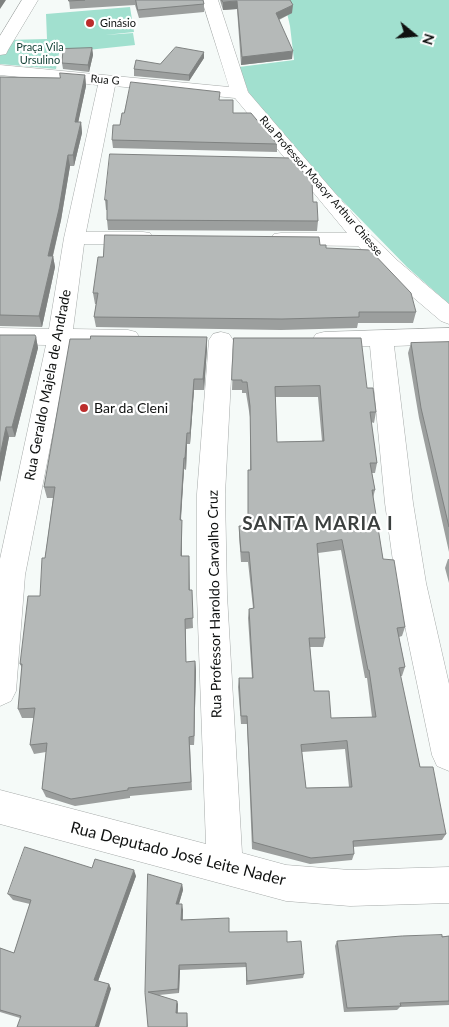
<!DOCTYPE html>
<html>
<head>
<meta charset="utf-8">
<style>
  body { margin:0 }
  #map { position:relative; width:449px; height:1027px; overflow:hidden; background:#f5faf8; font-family:Lato,sans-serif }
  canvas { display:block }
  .north { position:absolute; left:389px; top:10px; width:50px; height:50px; -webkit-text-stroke:4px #fff; paint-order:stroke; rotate:107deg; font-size:14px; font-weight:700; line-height:20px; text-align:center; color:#0f1110 }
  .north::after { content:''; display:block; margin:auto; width:18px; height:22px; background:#0f1110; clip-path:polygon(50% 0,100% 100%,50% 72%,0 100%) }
</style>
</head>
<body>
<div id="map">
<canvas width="449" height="1027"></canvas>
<div class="north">N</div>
</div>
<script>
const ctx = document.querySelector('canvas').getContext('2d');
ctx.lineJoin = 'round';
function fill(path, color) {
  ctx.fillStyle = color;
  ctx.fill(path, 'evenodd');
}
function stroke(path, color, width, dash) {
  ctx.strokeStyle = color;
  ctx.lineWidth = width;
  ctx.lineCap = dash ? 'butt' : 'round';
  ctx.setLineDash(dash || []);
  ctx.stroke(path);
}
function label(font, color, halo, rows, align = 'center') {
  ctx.font = font + ' Lato,sans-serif';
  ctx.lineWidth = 4.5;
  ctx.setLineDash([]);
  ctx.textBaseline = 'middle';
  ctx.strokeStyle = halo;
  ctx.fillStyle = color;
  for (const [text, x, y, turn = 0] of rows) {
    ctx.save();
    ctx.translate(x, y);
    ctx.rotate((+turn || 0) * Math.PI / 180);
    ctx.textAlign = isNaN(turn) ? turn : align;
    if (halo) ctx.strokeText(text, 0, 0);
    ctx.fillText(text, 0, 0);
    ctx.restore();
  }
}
fill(new Path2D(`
  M284,0H449V304L407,267L333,191L250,96L239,67L294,60L290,26Z
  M130,7L134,32L105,35L133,33L135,45L59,53L56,69L0,64V52L7,40L47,39L46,14Z`), '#a1e0cf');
const street = new Path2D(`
  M22,0H38L8,50L6,54L0,55V36Z
  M202,0H218L248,92L371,235L398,261L449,304V324L441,321L382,271L358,246L281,245L274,244L270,239L274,234L281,233H347L235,98L115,86L86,232H143L150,233L153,238L150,243L143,244H84L73,329L128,330L136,332L140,338L136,344L128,346L70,345L25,575L16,691L11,701L0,706V559L46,345L0,344V328L49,329L64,238L98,85L0,75V65L229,87Z
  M449,328V344L394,346L413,503L426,583L449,684V771L437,766L432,755L396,583L385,503L370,346L324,348L316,346L312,340L316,334L324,332Z
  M221,332L229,334L233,340L225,494L227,595L242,853L286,865L350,870L449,867V903L350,906L286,901L0,824V790L206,844L197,595V494L209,340L213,334Z`);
stroke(street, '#a6aaa9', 1);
fill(street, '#fff');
fill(new Path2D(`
  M69,0H203L204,4V12L139,18L135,5L70,9Z
  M220,0H290L292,13L279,20L292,59L241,65L237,9L223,10Z
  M92,48L93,55L89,72L63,69L62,63Z
  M204,58L189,81L134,76V69Z
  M85,75L86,86L78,122H81L82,133L74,166H70L61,220L53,256L55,267L42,327L0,326V77L60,78Z
  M220,100L233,113L277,144V152L113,148L112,140L120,125Z
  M105,200L313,202L318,221L317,231L108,230L107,220V210H106Z
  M320,245L326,248L416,312L413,323H358L357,328L281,330L96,327L94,317L96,304H95L93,293Z
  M0,335L36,337L38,348L15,437H9L0,482Z
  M207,337V349L204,390H194L190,444H187L186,470L184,469L181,520H182V556H189L190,590L192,600L193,628L186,629V662L195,661L196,671L194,745H190L192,790L130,796V798L75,806L46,797L42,789L46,752L34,754L30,745L34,718H22L18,709L22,668L20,664L40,596L53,498H47L44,487Z
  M234,338L367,388L376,412L374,423L371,422L377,463L375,473H372L375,490L373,498L383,559L405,627L402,636L399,637L405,667L402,676H400L420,767L446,834L442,840L353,847L354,854L352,860L310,864L252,849L247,724H241L238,687L239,678H252L248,618L249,609L253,608L248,562H241L239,536V526H248L250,470V417L246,393H242V390H232ZM275,397H318L322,441L277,442ZM341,550L365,678H367L372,717L331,718L314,691L310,647H323L325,638L318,553ZM345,749L349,787L306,788L302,752Z
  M449,342V552L419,418L408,353L411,343Z
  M448,559H449V583L445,568Z
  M92,868L136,876L98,981L109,984L111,989L20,1018L0,1012V948L14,953L30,904L13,900L8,894Z
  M182,884L183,890L179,904L183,910V920L229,932L287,942L304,974L303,978L246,985V967L180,970L179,993L159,995L178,1004V1013H187L188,1027L145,993Z
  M449,936V1005L400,1007L397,1010L344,1012L335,946L337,941Z`), '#9c9f9e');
fill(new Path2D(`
  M0,0H6L0,9Z
  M237,1V9L223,10V2Z
  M293,5L292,13L275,21L276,13Z
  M92,48L93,55L89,72L88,65Z
  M293,51L292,59L241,65L242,57Z
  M204,52V58L189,81V75Z
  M85,75L86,86L76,133L75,122Z
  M81,122L82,133L74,166L73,155Z
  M68,155L70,166L61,220L50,267L48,256Z
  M53,256L55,267L42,327L39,316Z
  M36,337L38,348L15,437L12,427Z
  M207,337V349L204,390L203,379Z
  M194,379V390L190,444V433Z
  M6,427L9,437L0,482V456Z
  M187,433V444L186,470L185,458Z
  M184,458V469L180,531V520Z
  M182,520V566L181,556Z
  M195,661L196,671L194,745V736Z
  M134,870L136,876L97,984L94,980Z
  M182,884L183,890L177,910L176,904Z
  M182,904L183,910L182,925L181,920Z
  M179,965L180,970L179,993L178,989Z
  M109,984L111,989L99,1027H95Z
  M177,1001L178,1004L177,1017L176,1013Z`), '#7f8281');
const building = new Path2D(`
  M69,0H85L69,1Z
  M136,0H203L204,4L138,10Z
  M222,0H290L293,5L276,13L293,51L242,57L237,1L223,2Z
  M176,47L204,52L189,75L134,69L136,60L160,64Z
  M92,48L88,65L62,63L63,49Z
  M60,73L85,75L75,122H81L73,155H68L59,209L48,256H53L39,316L0,315V77L60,78Z
  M131,82L220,92L219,100H233V113H251L277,144L112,140L113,125H120L122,113H124Z
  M110,154L291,158L312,182L313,202H317L318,221L107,220V200H105Z
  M105,235L319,237L320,245H326V248L370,250L411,293L416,312H359V317L282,319L94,317L98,293H93L98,257H103Z
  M0,335H35L36,337L12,427H6L0,456Z
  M91,336L207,337L203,379H194L190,433H187L185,458H184L180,520H182L181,556H189V590H192L193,618L185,619L186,662L195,661L194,736L189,737L191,782L128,788V790L71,799L42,789L47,743L30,745L35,708L18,709L22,664H20L28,596H40L42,558H45L55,487H44L70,339H90Z
  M234,338H361L367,388H373L376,412H370L377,463H370L375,490H372L383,559L394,560L405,627L397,628L405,667L399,668L420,767H433L446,834L353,841L354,854L311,858L253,842L247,716H241L239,678H253L249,609L254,608L249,552H241L239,526H248V470H251L250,406L247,382H242V380H232ZM320,386L324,441L277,442L275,387ZM342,540L368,670H369L376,717L331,718L329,691H314L309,638H325L317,544ZM347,741L352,787L306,788L301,745Z
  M449,342V527L421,408L411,343Z
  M25,847L92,868L95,859L134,870L94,980L109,984L95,1027H17L21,1016L0,1010V948L14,953L31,900L8,894Z
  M148,874L182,884L176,904H182L181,920L229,918V932L287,931V942L301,941L304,974L247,981L246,963L179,965L178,989L148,992L177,1001L176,1013H187V1027H148L145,993Z
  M442,935V937L449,936V1001L400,1003L401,1006L347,1008L337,941L402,936Z`);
fill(building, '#b5b9b8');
stroke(building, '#7f8281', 1);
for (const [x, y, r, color] of [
  [90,23,5,"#bc2d2c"],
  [84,408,5,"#bc2d2c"]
]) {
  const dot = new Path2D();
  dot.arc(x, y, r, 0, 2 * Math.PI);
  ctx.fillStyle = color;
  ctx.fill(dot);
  stroke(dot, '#fff', 2);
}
label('11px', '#0f1110', '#fff', [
  ["Ginásio",100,23]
], 'left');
label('11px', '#164339', '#fff', [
  ["Praça Vila",40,47],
  ["Ursulino",40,60]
]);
label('11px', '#0f1110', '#fff', [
  ["Rua G",105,80,5],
  ["Rua Professor Moacyr Arthur Chiesse",321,186,49]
]);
label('14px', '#0f1110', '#fff', [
  ["Rua Geraldo Majela de Andrade",48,385,-79],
  ["Rua Professor Haroldo Carvalho Cruz",215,604,-91]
]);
label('14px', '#0f1110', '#fff', [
  ["Bar da Cleni",94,408]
], 'left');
label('16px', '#0f1110', '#fff', [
  ["Rua Deputado José Leite Nader",178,854,14]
]);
ctx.letterSpacing = '1px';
label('bold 19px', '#3b3f3e', '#fff', [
  ["SANTA MARIA I",318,524]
]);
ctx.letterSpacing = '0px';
</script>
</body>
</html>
